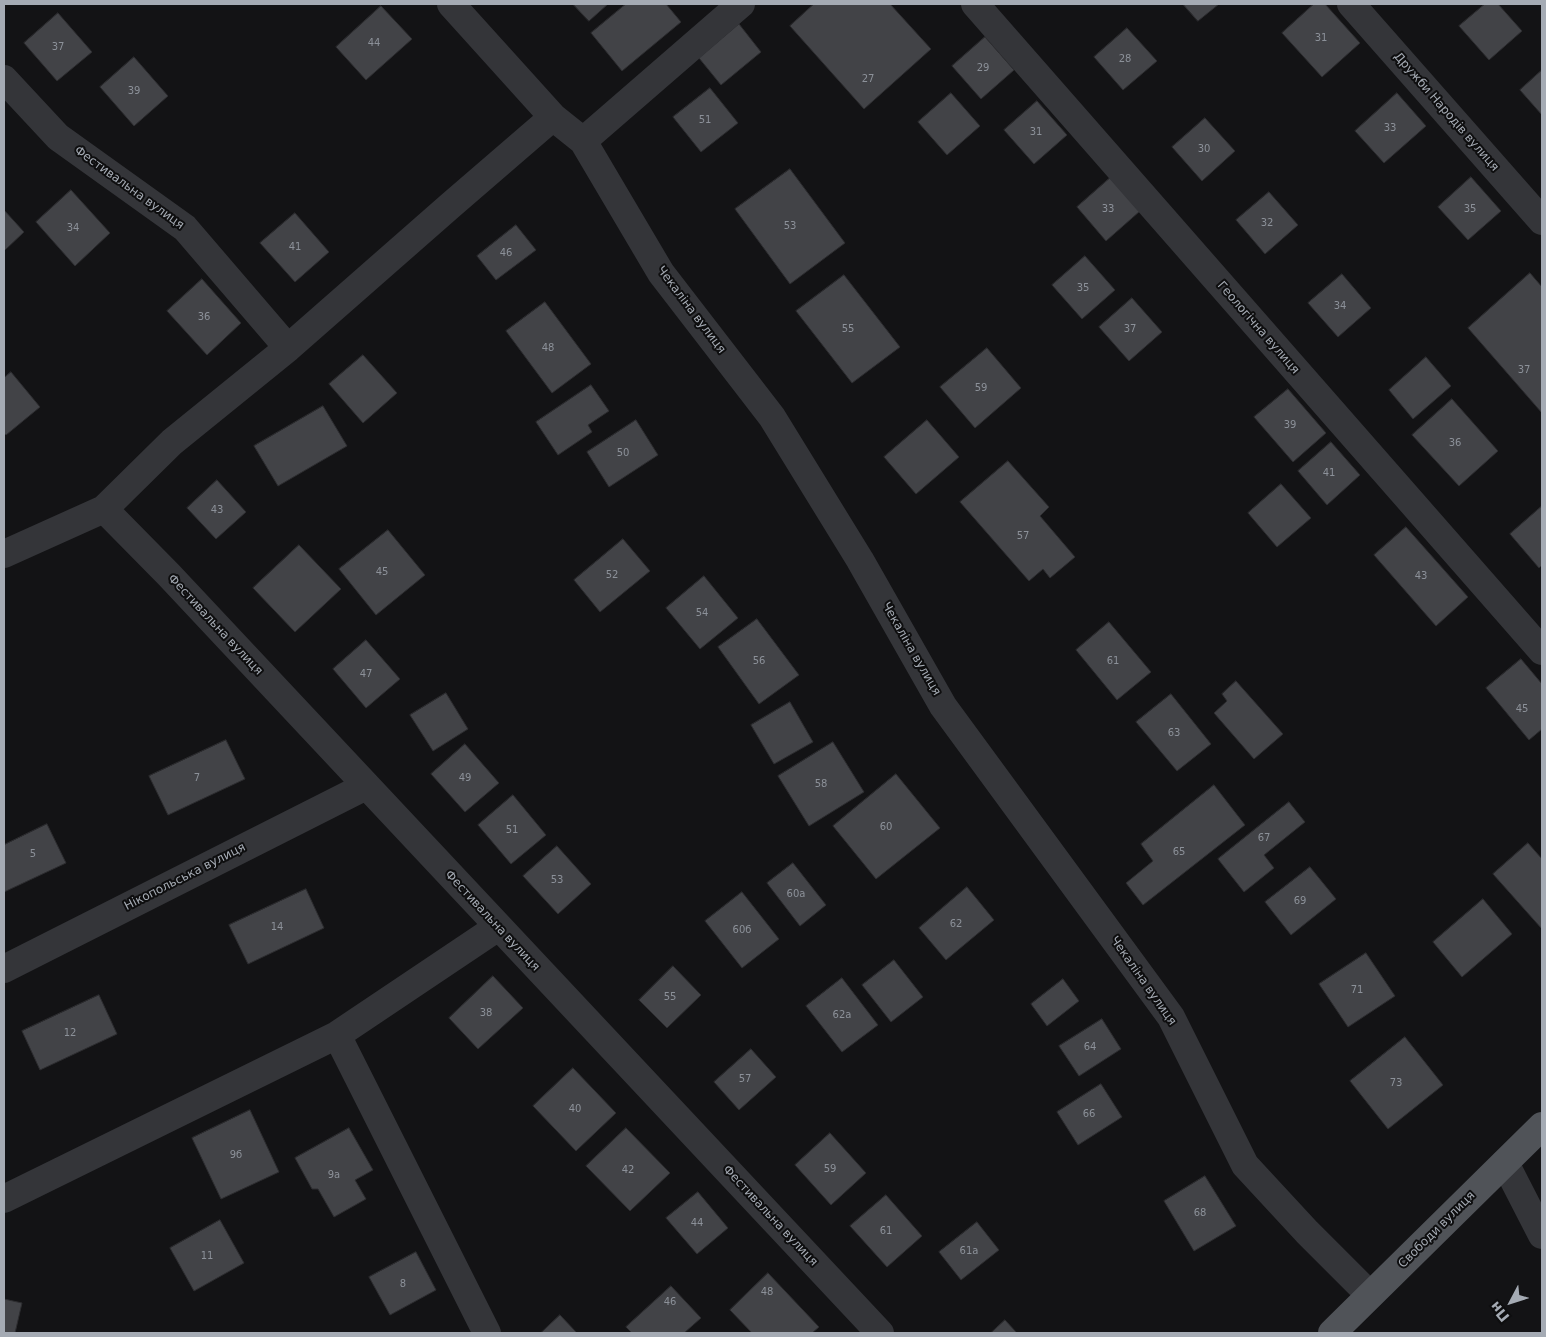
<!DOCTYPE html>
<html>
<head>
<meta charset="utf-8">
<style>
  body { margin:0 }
  #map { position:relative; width:1546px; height:1337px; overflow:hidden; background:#131315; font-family:"DejaVu Sans",sans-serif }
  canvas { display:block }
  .frame { position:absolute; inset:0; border:5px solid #a5abb4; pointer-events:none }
  .north { position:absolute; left:1486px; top:1277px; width:50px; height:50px; -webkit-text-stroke:4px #0e0e0f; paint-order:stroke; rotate:230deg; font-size:14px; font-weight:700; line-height:20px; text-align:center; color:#a5abb4 }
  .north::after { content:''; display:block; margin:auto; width:18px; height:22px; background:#a5abb4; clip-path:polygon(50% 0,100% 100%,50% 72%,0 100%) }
</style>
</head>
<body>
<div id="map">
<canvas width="1546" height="1337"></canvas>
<div class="frame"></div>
<div class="north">Пн</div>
</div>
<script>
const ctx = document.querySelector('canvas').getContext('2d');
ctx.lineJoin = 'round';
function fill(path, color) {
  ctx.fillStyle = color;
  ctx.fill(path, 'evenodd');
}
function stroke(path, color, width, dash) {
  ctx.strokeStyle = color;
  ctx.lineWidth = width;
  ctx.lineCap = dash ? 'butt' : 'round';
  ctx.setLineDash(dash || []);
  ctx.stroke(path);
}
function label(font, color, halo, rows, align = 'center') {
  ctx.font = font + ' "DejaVu Sans",sans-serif';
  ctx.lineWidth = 4;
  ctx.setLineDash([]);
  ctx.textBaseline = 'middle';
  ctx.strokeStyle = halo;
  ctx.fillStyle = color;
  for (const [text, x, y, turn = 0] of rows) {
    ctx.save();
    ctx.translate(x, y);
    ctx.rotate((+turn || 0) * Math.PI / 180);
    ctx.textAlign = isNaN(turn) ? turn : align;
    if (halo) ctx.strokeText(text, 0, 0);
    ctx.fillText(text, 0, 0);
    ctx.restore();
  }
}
const building = new Path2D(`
  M573,4H608L589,21Z
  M626,4H666L681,22L622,71L591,33Z
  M814,4H890L931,49L864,109L790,26Z
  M1183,4H1219L1198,21Z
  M1314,4H1325L1360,43L1322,77L1282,33Z
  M1485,4H1498L1522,31L1489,60L1459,26Z
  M381,6L412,39L366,80L336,47Z
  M58,13L92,52L57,81L24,43Z
  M739,24L761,52L721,85L699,58Z
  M1127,28L1157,61L1123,90L1094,57Z
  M985,37L1014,70L981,99L952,66Z
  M134,57L168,96L134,126L100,87Z
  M1542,70V115L1520,90Z
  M710,88L738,123L701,152L673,117Z
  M951,93L980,126L947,155L918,122Z
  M1397,93L1426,126L1384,163L1355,131Z
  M1037,101L1067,135L1034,164L1004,130Z
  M1205,118L1235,151L1202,181L1172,147Z
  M790,169L845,243L790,284L735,209Z
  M1471,177L1501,211L1468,240L1438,207Z
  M1110,178L1140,211L1106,241L1077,207Z
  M71,190L110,233L75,266L36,222Z
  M1269,192L1298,225L1265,254L1236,220Z
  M4,210L24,232L4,251Z
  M295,213L329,252L295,282L260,243Z
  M516,225L536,250L496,280L477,256Z
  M1085,256L1115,290L1082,319L1052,285Z
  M1530,273L1542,287V413L1468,328Z
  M1342,274L1371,308L1338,337L1308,303Z
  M844,275L900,347L852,383L796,311Z
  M202,279L241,323L207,355L167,311Z
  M1132,298L1162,332L1129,361L1099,327Z
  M545,302L591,364L552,393L506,331Z
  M987,348L1021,388L975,428L940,387Z
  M363,355L397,393L363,423L329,384Z
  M1426,357L1451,386L1413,419L1389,390Z
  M11,372L40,407L6,435L4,433V378Z
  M591,385L609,411L588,425L592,432L558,455L536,422Z
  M1288,389L1326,433L1293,462L1254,417Z
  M1452,399L1498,451L1459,486L1412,435Z
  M323,406L347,446L278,486L254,446Z
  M636,420L658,455L609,487L587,452Z
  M927,420L959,457L916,494L884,457Z
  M1331,442L1360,475L1327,505L1298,471Z
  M1008,461L1049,507L1040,516L1075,557L1050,578L1043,569L1029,581L960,502Z
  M217,480L246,512L216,539L187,508Z
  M1281,484L1311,518L1277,547L1248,513Z
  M1542,506V565L1539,568L1510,534Z
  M1406,527L1468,597L1436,626L1374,555Z
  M388,530L425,575L376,615L339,569Z
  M623,539L650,571L600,612L574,580Z
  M299,545L341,589L295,632L253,588Z
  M704,576L738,618L700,649L666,608Z
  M757,619L799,675L759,704L718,647Z
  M1109,622L1151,672L1117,700L1076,650Z
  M366,640L400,679L366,708L333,669Z
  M1521,659L1542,684V729L1529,740L1486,688Z
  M1236,681L1283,734L1254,759L1214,713L1227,701L1222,694Z
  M446,693L468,729L433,751L410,715Z
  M1171,694L1211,744L1177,771L1136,722Z
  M790,702L813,742L774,764L751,725Z
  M226,740L245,779L168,815L149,776Z
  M833,742L864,792L809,826L778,776Z
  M465,744L499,783L465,812L431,774Z
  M896,774L940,828L876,879L833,826Z
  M1214,785L1245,825L1143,905L1126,883L1153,861L1141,844Z
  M513,795L546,835L511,864L478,825Z
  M1289,802L1305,822L1264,855L1274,868L1244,892L1218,859Z
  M47,824L66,863L4,892V845Z
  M1528,843L1542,859V929L1493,874Z
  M557,846L591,884L558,914L523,876Z
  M793,863L826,905L800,926L767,883Z
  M1310,867L1336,899L1291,935L1265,902Z
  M967,887L994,920L946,960L919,928Z
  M306,889L324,928L248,964L229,925Z
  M742,892L779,939L742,968L705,921Z
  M1483,899L1512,934L1462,977L1433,942Z
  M1366,953L1395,996L1348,1027L1319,984Z
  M894,960L923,997L891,1022L862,985Z
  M673,966L701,995L667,1028L639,1000Z
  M493,976L523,1008L478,1049L449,1018Z
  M842,978L878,1025L842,1052L806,1006Z
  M1063,979L1079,1001L1047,1026L1031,1004Z
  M99,995L117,1034L40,1070L22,1031Z
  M1102,1019L1121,1049L1079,1076L1059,1046Z
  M1405,1037L1443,1085L1388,1129L1350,1081Z
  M751,1049L776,1077L739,1110L714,1082Z
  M573,1068L616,1113L576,1151L533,1106Z
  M1101,1084L1122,1117L1078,1145L1057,1112Z
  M250,1110L279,1172L221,1199L192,1138Z
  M349,1128L373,1170L355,1180L366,1199L334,1217L318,1189H312L295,1158Z
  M626,1128L670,1173L630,1211L586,1166Z
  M830,1133L866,1173L831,1205L795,1165Z
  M1205,1176L1236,1226L1194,1251L1164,1201Z
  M698,1192L728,1228L697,1254L666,1218Z
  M886,1195L922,1236L887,1267L850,1226Z
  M220,1220L244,1263L194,1291L170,1248Z
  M977,1222L999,1250L961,1280L939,1252Z
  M416,1252L436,1290L390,1315L369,1277Z
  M768,1273L819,1327L812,1333H752L730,1310Z
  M671,1286L701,1318L684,1333H632L626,1327Z
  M4,1299L22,1303L15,1333H4Z
  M560,1315L577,1333H541Z
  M1005,1320L1017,1333H991Z`);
fill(building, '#424347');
stroke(building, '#2d2d30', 1);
stroke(new Path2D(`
  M451,4L553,117L583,141L661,273L772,417L860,560L943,706L1171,1017L1245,1165L1307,1232L1370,1295
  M975,4L1542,651
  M1351,4L1542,221
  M4,79L58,137L185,228L288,348
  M583,141L741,4
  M104,509L169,575L880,1333
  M4,554L104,509L172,442L288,348L451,205L553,117
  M4,969L366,786
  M337,1035L487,1333
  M1505,1163L1542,1235
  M4,1199L337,1035L498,927`), '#343539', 28);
stroke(new Path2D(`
  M1332,1333L1542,1126`), '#505358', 28);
label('10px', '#8c9199', null, [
  ["31",1321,38],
  ["44",374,43],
  ["37",58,47],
  ["28",1125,59],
  ["29",983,68],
  ["27",868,79],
  ["39",134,91],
  ["51",705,120],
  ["33",1390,128],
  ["31",1036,132],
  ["30",1204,149],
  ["33",1108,209],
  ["35",1470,209],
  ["32",1267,223],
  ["53",790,226],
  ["34",73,228],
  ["41",295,247],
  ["46",506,253],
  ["35",1083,288],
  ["34",1340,306],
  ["36",204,317],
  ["55",848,329],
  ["37",1130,329],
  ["48",548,348],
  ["37",1524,370],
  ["59",981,388],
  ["39",1290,425],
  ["36",1455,443],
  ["50",623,453],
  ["41",1329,473],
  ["43",217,510],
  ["57",1023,536],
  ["45",382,572],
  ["52",612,575],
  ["43",1421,576],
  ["54",702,613],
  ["56",759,661],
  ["61",1113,661],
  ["47",366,674],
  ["45",1522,709],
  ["63",1174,733],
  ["7",197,778],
  ["49",465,778],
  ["58",821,784],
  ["60",886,827],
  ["51",512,830],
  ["67",1264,838],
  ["65",1179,852],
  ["5",33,854],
  ["53",557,880],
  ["60а",796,894],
  ["69",1300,901],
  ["62",956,924],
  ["14",277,927],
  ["60б",742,930],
  ["71",1357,990],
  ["55",670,997],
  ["38",486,1013],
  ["62а",842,1015],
  ["12",70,1033],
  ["64",1090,1047],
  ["57",745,1079],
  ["73",1396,1083],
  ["40",575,1109],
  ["66",1089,1114],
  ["9б",236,1155],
  ["59",830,1169],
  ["42",628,1170],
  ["9а",334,1175],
  ["68",1200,1213],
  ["44",697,1223],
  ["61",886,1231],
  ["61а",969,1251],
  ["11",207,1256],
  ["8",403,1284],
  ["48",767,1292],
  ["46",670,1302]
]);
label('12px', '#a5abb4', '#0e0e0f', [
  ["Дружби Народів вулиця",1446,112,49],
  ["Фестивальна вулиця",129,188,36],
  ["Чекаліна вулиця",691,310,53],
  ["Геологічна вулиця",1258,328,49],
  ["Фестивальна вулиця",215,625,47],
  ["Чекаліна вулиця",911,649,60],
  ["Нікопольська вулиця",185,877,-27],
  ["Фестивальна вулиця",492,921,47],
  ["Чекаліна вулиця",1143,981,55],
  ["Фестивальна вулиця",770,1216,47],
  ["Свободи вулиця",1437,1230,-45]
]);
</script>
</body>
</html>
